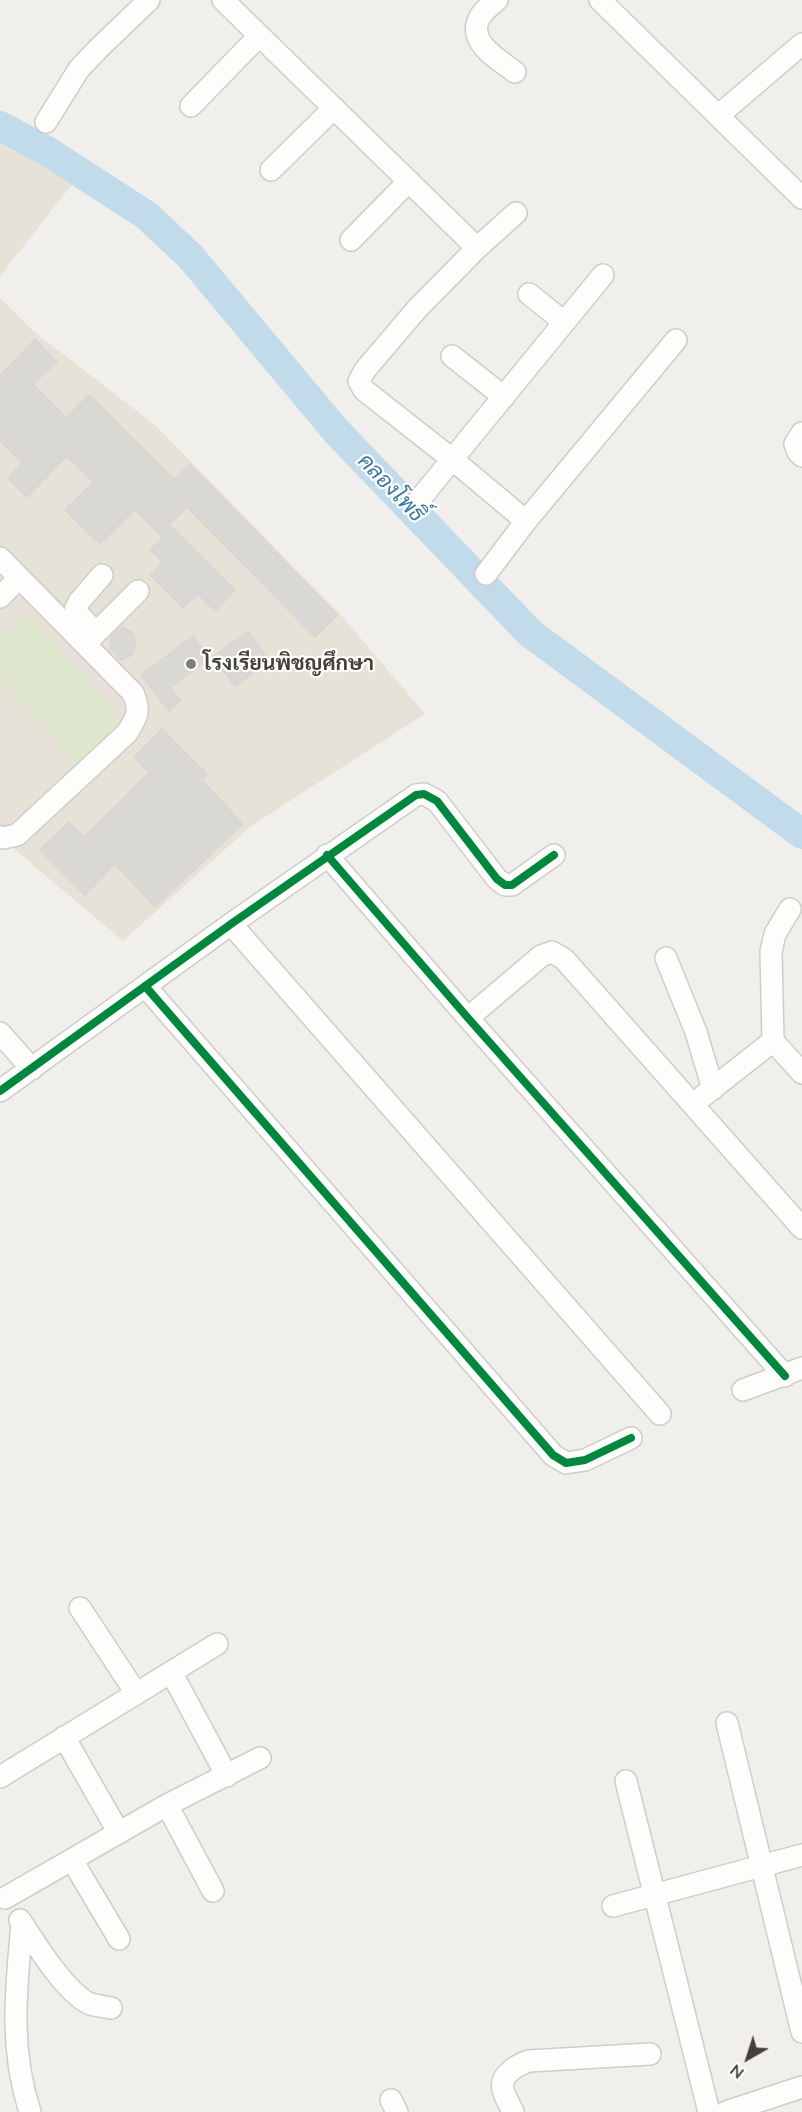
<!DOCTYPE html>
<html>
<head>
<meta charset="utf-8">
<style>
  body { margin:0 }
  #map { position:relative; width:802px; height:2112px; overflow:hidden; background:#f1efeb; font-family:Mulish,sans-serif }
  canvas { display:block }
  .north { position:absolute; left:718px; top:2028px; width:60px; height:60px; -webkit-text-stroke:4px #fff; paint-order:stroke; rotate:219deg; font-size:16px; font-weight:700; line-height:24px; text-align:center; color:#464038 }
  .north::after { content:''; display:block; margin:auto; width:21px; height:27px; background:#464038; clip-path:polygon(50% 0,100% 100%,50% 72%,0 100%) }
</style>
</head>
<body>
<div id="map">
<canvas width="802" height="2112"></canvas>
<div class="north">N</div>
</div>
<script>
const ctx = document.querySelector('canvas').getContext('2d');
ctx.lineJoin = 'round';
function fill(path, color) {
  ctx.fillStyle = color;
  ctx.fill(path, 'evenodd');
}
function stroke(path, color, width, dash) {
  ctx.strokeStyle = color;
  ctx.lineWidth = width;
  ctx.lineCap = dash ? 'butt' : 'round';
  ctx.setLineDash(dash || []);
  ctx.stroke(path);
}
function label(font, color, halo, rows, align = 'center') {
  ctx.font = font + ' Mulish,Sarabun,sans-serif';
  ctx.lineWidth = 4.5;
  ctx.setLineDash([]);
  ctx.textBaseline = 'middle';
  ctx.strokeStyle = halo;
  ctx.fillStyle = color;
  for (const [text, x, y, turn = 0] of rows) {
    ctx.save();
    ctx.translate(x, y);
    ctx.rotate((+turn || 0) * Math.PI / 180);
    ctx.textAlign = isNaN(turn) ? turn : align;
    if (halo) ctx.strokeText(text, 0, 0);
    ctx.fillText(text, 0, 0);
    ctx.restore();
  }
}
fill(new Path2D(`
  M0,128L81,173L0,276Z
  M0,298L32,330L155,425L341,615L425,714L251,826L123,941L0,837Z`), '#e7e2d8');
fill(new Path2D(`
  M27,614L127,725L80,767L0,677V639Z`), '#dfe8ce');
stroke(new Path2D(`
  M0,126L47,151L146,215L190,256L336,431L530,633L802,834`), '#c1dbea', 30);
const building = new Path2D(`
  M35,339L57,362L33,384L66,418L89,395L174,479L190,464L337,615L315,637L187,507L169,525L235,590L215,611L198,594L183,608L150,575L163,562L150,550L163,538L135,509L100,544L65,510L94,482L67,456L27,497L8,478L22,463L0,441V376Z
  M122,627L133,633L136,643L132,655L121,660L110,648L111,636Z
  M248,631L270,661L235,686L213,657Z
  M193,636L209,659L170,688L181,701L169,711L141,675Z
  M162,729L207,774L202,780L243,824L155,907L115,864L85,895L40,850L69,822L84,837L149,773L134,757Z`);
fill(building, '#dad8d4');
stroke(building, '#d9d6d1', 1.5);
const minor = new Path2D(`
  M223,0L477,248
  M497,0C490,6 481,12 478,21C469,44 501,61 515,72
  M600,0L802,198
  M191,106L259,36
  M719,115L802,44
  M46,122L79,69L98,49L149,0
  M271,170L334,108
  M516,213L477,248L417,309L365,370L359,381L364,390L453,460L526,521
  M351,240L409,181
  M529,294L564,322
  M452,356L504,397
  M802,433L795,444L798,452L802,456
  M419,500L603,275
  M0,558L133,693C141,711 137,717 127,733L17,835L3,838L0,837
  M486,574L526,521L676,340
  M0,597L19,578
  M96,633L78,614L76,608L79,602L102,575
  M85,644L138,591
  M327,855L468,1018L785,1376
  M790,909L775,934L771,952L773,1041L802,1073
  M231,924L660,1414
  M666,958L696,1032L713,1089
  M145,986L553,1455L566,1463L585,1460L631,1438
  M468,1018L541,956L552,952L564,959L802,1228
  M0,1033L32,1069
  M0,1091L231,924L416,795L424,794L437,801L497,879L505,885H512L554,855
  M703,1096L773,1041
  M743,1390L802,1368
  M80,1608L136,1693
  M171,1672L227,1776
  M727,1723L802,2032
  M64,1737L119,1833
  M0,1777L217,1644
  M626,1781L709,2112
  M167,1805L213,1891
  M72,1860L119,1939
  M5,1898L167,1805L260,1758
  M613,1906L802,1855
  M20,1920C35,1943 64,1990 88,2003C95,2006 103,2006 111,2008
  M22,1924C16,1990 9,2047 30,2112
  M391,2100L397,2112
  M513,2112C510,2105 505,2097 503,2090C499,2075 517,2065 529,2061L650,2054
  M726,2112L802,2087`);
stroke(minor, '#cfcdc9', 24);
stroke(minor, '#fdfdfc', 21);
stroke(new Path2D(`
  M327,855L468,1018L785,1376
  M145,986L553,1455L566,1463L585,1460L631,1438
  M0,1091L231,924L416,795L424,794L437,801L497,879L505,885H512L554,855`), '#00873e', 8);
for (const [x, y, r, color] of [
  [191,664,6,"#827d77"]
]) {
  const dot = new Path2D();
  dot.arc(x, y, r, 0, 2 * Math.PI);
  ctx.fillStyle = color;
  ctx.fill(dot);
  stroke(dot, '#fff', 2);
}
label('bold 21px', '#464038', '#fff', [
  ["โรงเรียนพิชญศึกษา",203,664]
], 'left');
label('italic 22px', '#3a78a0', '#fff', [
  ["คลองโพธิ์",391,488,46]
]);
</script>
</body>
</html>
